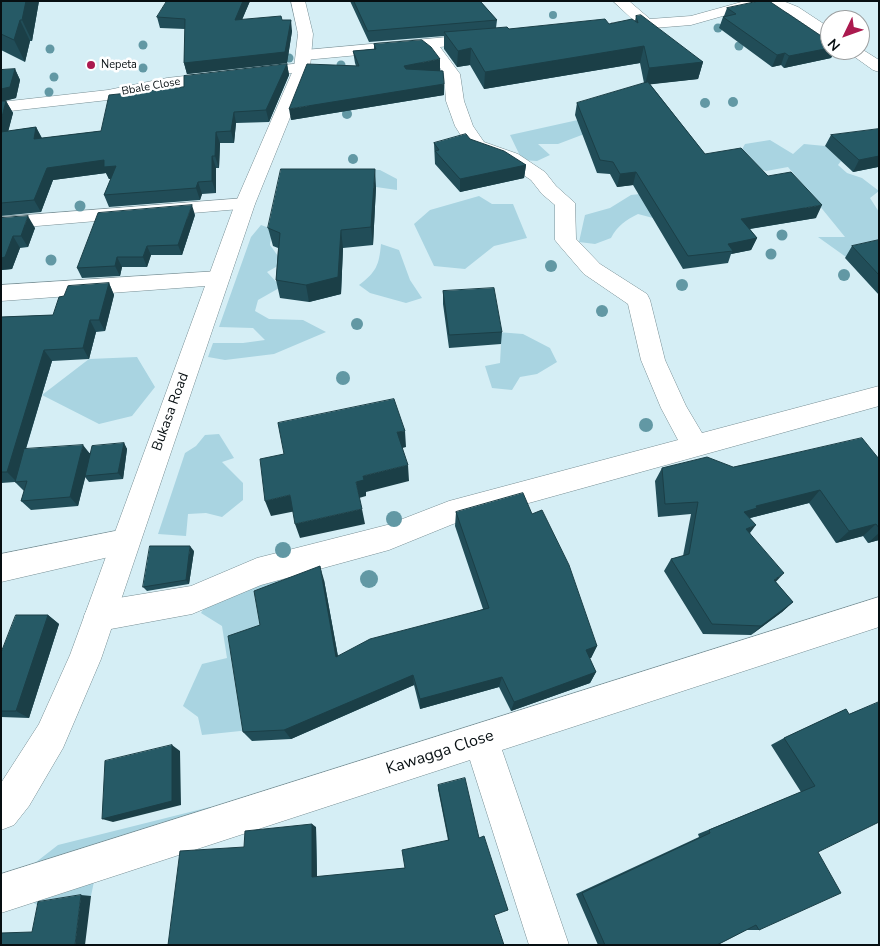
<!DOCTYPE html>
<html>
<head>
<meta charset="utf-8">
<style>
  body { margin:0 }
  #map { position:relative; width:880px; height:946px; overflow:hidden; background:#d5eef5; font-family:"Nunito Sans",sans-serif }
  canvas { display:block }
  .frame { position:absolute; inset:0; border:2px solid #070f12; pointer-events:none }
  .north { position:absolute; left:820px; top:10px; width:50px; height:50px; box-sizing:border-box; background:#fff; border:1px solid #9c9fa0; border-radius:50%; rotate:228deg; font-size:14px; font-weight:700; line-height:20px; text-align:center; color:#070f12 }
  .north::after { content:''; display:block; margin:auto; width:18px; height:22px; background:#ab1a4f; clip-path:polygon(50% 0,100% 100%,50% 72%,0 100%) }
</style>
</head>
<body>
<div id="map">
<canvas width="880" height="946"></canvas>
<div class="frame"></div>
<div class="north">N</div>
</div>
<script>
const ctx = document.querySelector('canvas').getContext('2d');
ctx.lineJoin = 'round';
function fill(path, color) {
  ctx.fillStyle = color;
  ctx.fill(path, 'evenodd');
}
function stroke(path, color, width, dash) {
  ctx.strokeStyle = color;
  ctx.lineWidth = width;
  ctx.lineCap = dash ? 'butt' : 'round';
  ctx.setLineDash(dash || []);
  ctx.stroke(path);
}
function label(font, color, halo, rows, align = 'center') {
  ctx.font = font + ' "Nunito Sans",sans-serif';
  ctx.lineWidth = 5;
  ctx.setLineDash([]);
  ctx.textBaseline = 'middle';
  ctx.strokeStyle = halo;
  ctx.fillStyle = color;
  for (const [text, x, y, turn = 0] of rows) {
    ctx.save();
    ctx.translate(x, y);
    ctx.rotate((+turn || 0) * Math.PI / 180);
    ctx.textAlign = isNaN(turn) ? turn : align;
    if (halo) ctx.strokeText(text, 0, 0);
    ctx.fillText(text, 0, 0);
    ctx.restore();
  }
}
fill(new Path2D(`
  M605,114L587,133L558,144H538L550,155L537,161L522,160L510,135Z
  M770,140L793,154L804,144L825,146L841,161L838,165L847,173L862,178L879,191L870,198L879,212V250L846,257L818,237H845L788,167L766,171L736,160L745,144Z
  M342,169L380,170L397,179V190L376,187H324L323,170Z
  M658,192L686,214L653,218L638,214C626,220 617,226 611,238L595,244L579,242L585,215L610,208L631,195Z
  M479,196L492,204H513L527,238L494,246L465,269L434,266L414,224L430,210Z
  M261,225L272,229L270,245L283,263L267,272L281,287L258,300L255,311L269,319L303,320L326,332L274,354L225,360L208,357L213,343H243L265,340L253,328L219,327L251,237Z
  M381,244L399,250L410,280L422,298L406,303L370,293L359,285C376,272 379,266 381,244Z
  M497,332L523,334L550,348L557,362L537,374L520,377L512,390L492,388L485,366L500,363L501,344Z
  M137,357L155,387L132,416L99,424L42,395L89,359Z
  M219,434L234,458L222,462L243,483V500L222,517L206,513L188,514L186,536L158,534L185,453L196,446L205,435Z
  M279,566L295,591L267,637L250,730L202,735L198,717L183,706L202,664L227,658L222,626L201,613L215,590Z
  M210,807L221,823L98,862L91,896L49,902L47,913L16,889L22,873L58,845Z`), '#a9d4e1');
const minor = new Path2D(`
  M613,1H629L650,19L691,16L745,1H783L798,7L830,28V40L825,38L788,13L772,7L751,8L691,25L616,31L611,29L608,26L611,23L633,20Z
  M481,34L486,36L489,39L486,42L440,47L460,74L464,101L473,126L484,142L518,154L545,172L556,186L575,203L576,239L600,264L647,294L650,300L665,360L686,406L702,433L879,386V406L453,524L389,550L261,585L192,614L100,631L89,627L84,616L89,605L100,601L191,586L257,558L387,525L449,501L678,440L661,408L641,360L628,304L584,274L559,245L555,240V205L542,194L531,180L504,162L470,150L455,126L446,101L444,74L433,57L423,49L305,60L299,58L297,55L299,52L305,50Z
  M860,48L879,60V72L873,70L845,50H860Z
  M302,63L308,65L310,68L308,71L167,88L108,100L1,112V102L108,90L167,78Z
  M245,198L252,200L255,204L252,208L1,229V217Z
  M219,271L227,273L230,278L227,283L219,285L1,301V285Z
  M125,529L135,533L140,542L135,551L1,582V554Z
  M879,597V627L502,750L569,945H529L470,760L1,913V874Z`);
const tertiary = new Path2D(`
  M291,1H305L313,34L310,68L255,204L101,659L63,748L29,806L14,825L1,830V783L39,724L70,655L235,204L294,68L298,34Z`);
stroke(minor, '#778e94', 1);
stroke(tertiary, '#778e94', 1);
fill(minor, '#fff');
fill(tertiary, '#fff');
ctx.fillStyle = '#6298a4';
for (const [x, y, r] of [
  [553,15,4],
  [718,28,4.5],
  [143,45,4.5],
  [739,46,4.5],
  [50,49,4.5],
  [289,58,4.5],
  [341,65,4.5],
  [143,68,4.5],
  [54,77,4.5],
  [49,92,4.5],
  [733,102,5],
  [705,103,5],
  [347,114,5],
  [353,159,5],
  [80,206,5.5],
  [782,235,5.5],
  [771,254,5.5],
  [51,260,5.5],
  [551,266,6],
  [844,275,6],
  [682,285,6],
  [602,311,6],
  [357,324,6],
  [343,378,7],
  [646,425,7],
  [394,519,8],
  [283,550,8],
  [369,579,9]
]) {
  ctx.beginPath();
  ctx.arc(x, y, r, 0, 2 * Math.PI);
  ctx.fill();
}
fill(new Path2D(`
  M1,1H39L32,41H30L25,62L1,50Z
  M167,1H250L242,20H282L292,31L287,63L187,74L184,63L185,29L160,28L157,17Z
  M350,1H480L497,20L496,28L509,29L609,24L635,21L636,16L703,62L698,79L650,84L705,154L768,176L816,218L750,229L757,238L751,250L731,254L728,263L683,269L633,185L617,187L610,174L597,173L575,115L577,103L644,83L640,63L484,89L470,65L457,67L444,49V36L369,42Z
  M727,8L830,50H835L831,58L784,68L781,65L772,67L719,28L723,17L724,16Z
  M374,44L440,70L444,95L291,120L356,66L355,63L353,51L374,49Z
  M287,64L289,75L269,122L236,123L234,143H220L219,168H216V193L202,194L200,200L109,207L104,195L111,179H109L106,173L53,180L41,212L1,216V70L15,69L20,80L16,98L3,101H6L13,113L8,131L36,127L42,138L101,131L184,87Z
  M879,129V168L878,167L853,172L825,146L831,135Z
  M470,139L526,165L524,178L460,192L435,164L434,143Z
  M376,187L373,245L343,248L341,294L309,302L280,298L276,280L278,248L273,246L268,228Z
  M195,215L182,255H151L147,267H122L120,276L82,278L77,268Z
  M1,218L35,228L28,247L20,248L12,269L1,270Z
  M879,240V295L845,258L852,246Z
  M109,283L114,295L105,331L96,332L89,359L52,361L26,449L90,453L124,443L127,449L123,479L89,482L85,477L78,506L31,510L21,501L24,491L15,482L1,483V317L53,315Z
  M443,291L502,332L501,344L449,348L443,304Z
  M879,459V540L868,543L863,536L836,543L809,503L750,518V533L776,582L793,602L782,612L751,635L703,634L664,571L671,559L683,556L691,514L658,517L655,481L662,468L733,467Z
  M456,512L532,514L597,646L591,658H589L596,672L590,683L511,711L499,687L420,709L414,685L291,739L252,741L243,732L260,625L324,580L338,656L483,609L455,526Z
  M194,551L189,584L147,591L143,587Z
  M48,615L59,624L29,718L1,717V653Z
  M846,709L818,852L759,930H746L717,945H598L576,894L699,837L698,834L801,792L771,745L784,738Z
  M438,785L479,838L508,910L168,945L244,847L316,827L317,877L405,868L448,840L438,789Z`), '#214d58');
fill(new Path2D(`
  M26,1H39L32,41L22,20Z
  M243,1H250L237,31L235,20Z
  M20,20L30,41L25,62L14,40Z
  M291,20L292,31L287,63L187,74L184,63Z
  M644,46L640,63L484,89L485,72Z
  M471,48L470,65L457,67L458,51Z
  M830,48V50H835L831,58L784,68L789,56Z
  M785,53L781,65L772,67L777,55Z
  M440,59V71L405,78L404,66Z
  M703,62L698,79L645,85L649,68Z
  M287,64L289,75L269,122L266,110Z
  M15,69L20,80L16,98L1,102V89Z
  M444,84V95L291,120L289,109Z
  M6,101L13,113L5,144L1,137V121Z
  M234,112L236,123L234,143L231,131Z
  M36,127L42,139H34Z
  M216,132L220,143L219,168L215,156Z
  M212,156L216,168V193L212,181Z
  M879,156V165L878,167L853,172L859,160Z
  M104,160L116,166L121,177L109,179L106,173L53,180L41,212L34,200L47,168Z
  M526,165L524,178L460,192V179Z
  M375,169L376,187L373,245L371,227Z
  M636,172L633,185L617,187L620,174Z
  M198,182L202,194L200,200L196,188Z
  M192,205L195,215L182,255L178,245Z
  M822,205L816,218L736,231L741,219Z
  M28,216L35,228L28,247L21,236Z
  M341,230L343,248L341,294L309,302L306,285Z
  M13,236L20,248L12,269L1,270V258Z
  M757,238L751,250L731,254L733,251L728,244Z
  M147,246L151,255L147,267L143,257Z
  M117,257L122,267L120,276L115,266Z
  M109,283L114,295L105,331L99,320Z
  M90,320L96,332L89,359L83,348Z
  M44,350L52,361L16,481L7,472Z
  M405,431L406,447L399,449L397,432Z
  M124,443L127,449L123,479L118,473Z
  M83,445L91,455L78,506L70,497Z
  M408,465L409,481L366,492V496L359,498L356,482L363,476Z
  M820,490L809,503L750,518L744,512L756,506Z
  M290,495L296,511L271,516L265,501Z
  M362,509L365,524L300,538L295,524Z
  M876,524L863,536L836,543L849,531Z
  M756,525L747,537L746,529Z
  M879,533V540L868,543Z
  M190,546L194,551L189,584L186,580Z
  M320,566L324,580L340,668L336,657Z
  M784,573L773,585L774,580Z
  M793,602L782,612L751,635L761,626Z
  M48,615L59,624L29,718L16,711Z
  M597,646L591,658L580,661L586,650Z
  M596,672L590,683L511,711L514,702Z
  M413,675L414,685L291,739L284,730Z
  M502,677L499,687L420,709V699Z
  M172,745L180,751L181,805L113,822L102,819Z
  M312,824L316,827L317,879L312,877Z
  M81,895L91,896L85,945H75Z`), '#1b3f47');
const building = new Path2D(`
  M1,1H26L22,20H20L14,40L1,34Z
  M167,1H243L235,20L281,16L282,20H291L285,52L184,63L185,19L157,17Z
  M354,1H480L497,20L368,31Z
  M759,1H769L830,42V48L789,56L785,53L777,55L723,17L736,14L727,8Z
  M641,15L703,62L649,68L644,46L485,72L471,48L458,51L444,32L507,27L509,29L605,19L609,24L632,19L638,23L636,16Z
  M422,40L431,47L440,59L404,66L406,69L443,71L444,84L289,109L307,64L359,66L353,51L376,49L374,44Z
  M287,64L266,110L234,112L231,131L216,132L215,156H212V181L198,182L196,188L104,195L116,166L104,167V160L47,168L34,200L1,203V132L36,127L34,139L101,131L109,95L184,87V76Z
  M15,69L10,87L1,89V70Z
  M648,82L705,154L741,148L768,176L791,172L822,205L741,219L757,238L728,244L733,251L688,256L636,172L620,174L613,162L600,160L577,103Z
  M1,101H6L1,121Z
  M879,129V156L859,160L831,135Z
  M466,134L470,139L504,151L526,165L460,179L435,151L439,150L434,143Z
  M281,169H375L371,227L341,230L338,277L306,285L276,280L280,233L268,228Z
  M192,205L178,245L147,246L143,257H117L115,266L77,268L98,213Z
  M28,216L21,236H13L5,257L1,258V218Z
  M879,240V275L852,246Z
  M109,283L99,320H90L83,348L44,350L7,472H1V317L53,315L59,297L64,296L68,286Z
  M494,288L502,332L449,335L443,291Z
  M394,399L405,431L397,432L408,465L363,476L364,480L356,482L362,509L295,524L290,495L265,501L260,459L284,454L278,423Z
  M862,438L879,459V528L876,524L849,531L820,490L756,506L757,508L744,512L756,525L746,529L784,573L774,580L793,602L761,626L712,624L671,559L689,554L698,502L665,504L662,468L707,457L733,467Z
  M124,443L118,473L85,476L92,446Z
  M83,445L70,497L21,501L27,481L15,482L24,449Z
  M523,493L532,514L542,510L569,565L597,646L586,650L596,672L514,702L502,677L420,699L413,675L284,730L243,732L228,636L260,625L254,591L320,566L336,657L370,639L489,608L456,512Z
  M150,546H190L186,580L143,587Z
  M16,615H48L16,711H1V653Z
  M879,702V822L818,852L841,893L759,930L756,925L717,945H605L582,893L710,833L709,830L815,786L784,738L846,709L849,714Z
  M172,745V801L102,819L105,761Z
  M465,778L479,838L484,836L508,910L494,915L504,945H168L180,851L244,847L245,831L312,824V877L405,868L402,850L449,840L438,785Z
  M81,895L75,945H1V933L32,932L38,902Z`);
fill(building, '#265a66');
stroke(building, '#1b3f47', 1);
for (const [x, y, r, color] of [
  [91,65,5,"#ab1a4f"]
]) {
  const dot = new Path2D();
  dot.arc(x, y, r, 0, 2 * Math.PI);
  ctx.fillStyle = color;
  ctx.fill(dot);
  stroke(dot, '#fff', 2);
}
label('11px', '#070f12', '#fff', [
  ["Nepeta",101,65]
], 'left');
label('11px', '#070f12', '#fff', [
  ["Bbale Close",151,87,-10]
]);
label('14px', '#070f12', '#fff', [
  ["Bukasa Road",171,412,-70]
]);
label('16px', '#070f12', '#fff', [
  ["Kawagga Close",440,753,-18]
]);
</script>
</body>
</html>
